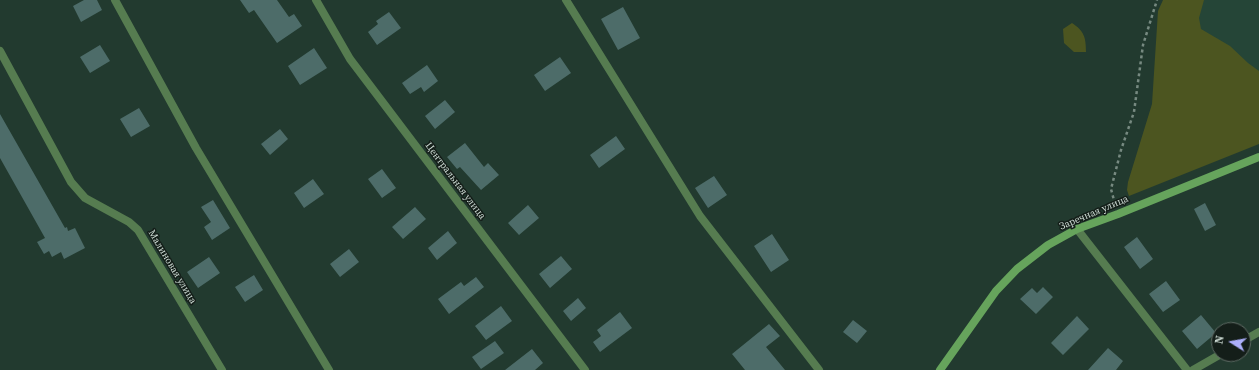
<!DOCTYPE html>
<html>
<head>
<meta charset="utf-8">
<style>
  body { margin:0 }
  #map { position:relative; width:1259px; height:370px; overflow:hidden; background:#223a2f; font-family:"Source Serif 4",serif }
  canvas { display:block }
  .north { position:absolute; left:1211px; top:322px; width:40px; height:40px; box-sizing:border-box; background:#141e19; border:1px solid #5e6a64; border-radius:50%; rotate:281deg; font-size:11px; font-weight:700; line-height:16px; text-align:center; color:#cddbd4 }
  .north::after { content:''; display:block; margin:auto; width:14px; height:18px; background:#acaffb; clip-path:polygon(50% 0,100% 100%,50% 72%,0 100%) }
</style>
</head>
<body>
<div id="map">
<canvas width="1259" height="370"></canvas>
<div class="north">N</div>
</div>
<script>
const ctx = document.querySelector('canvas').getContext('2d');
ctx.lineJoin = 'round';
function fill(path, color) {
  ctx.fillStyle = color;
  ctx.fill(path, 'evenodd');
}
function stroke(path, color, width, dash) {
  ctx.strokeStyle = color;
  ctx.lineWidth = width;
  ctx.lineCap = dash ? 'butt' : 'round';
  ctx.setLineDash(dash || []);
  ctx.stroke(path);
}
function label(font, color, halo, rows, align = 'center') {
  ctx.font = font + ' "Source Serif 4",serif';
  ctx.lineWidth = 3;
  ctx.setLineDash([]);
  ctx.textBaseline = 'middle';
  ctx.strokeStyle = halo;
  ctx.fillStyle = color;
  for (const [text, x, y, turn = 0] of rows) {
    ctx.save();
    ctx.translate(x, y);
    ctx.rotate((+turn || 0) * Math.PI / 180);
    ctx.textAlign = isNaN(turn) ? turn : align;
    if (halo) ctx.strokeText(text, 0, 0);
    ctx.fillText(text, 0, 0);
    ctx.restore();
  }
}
fill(new Path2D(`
  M1173,0H1259V118Z`), '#254537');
fill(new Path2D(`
  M1163,0H1204L1199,18L1201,29L1230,46L1248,63L1259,71V144L1129,196L1127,190L1128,182L1152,104L1158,11Z
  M1072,23C1084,31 1086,37 1086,52H1074L1064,43L1063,29Z`), '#4c5520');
fill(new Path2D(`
  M84,0H97L102,10L81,22L73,6Z
  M240,0H277L289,17L294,14L302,26L277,43L254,10L249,13Z
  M623,7L640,38L618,50L601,19Z
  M389,12L401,28L377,45L368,32L378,24L376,21Z
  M100,45L110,61L90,73L80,57Z
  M314,48L327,68L300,85L288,66Z
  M560,57L571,73L545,91L534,75Z
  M427,65L438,81L424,92L421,87L410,94L402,83Z
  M445,100L455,112L435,129L425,116Z
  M139,108L150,126L131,137L120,119Z
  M0,114L65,228L67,227L68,231L75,228L85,248L64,259L61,252L52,257L49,251L44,254L37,242L45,238L0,158Z
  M280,129L288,139L270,155L261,144Z
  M616,136L625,149L599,168L590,155Z
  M465,143L484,167L488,163L499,175L481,190L460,167L457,169L447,157Z
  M382,169L396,188L382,198L368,179Z
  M714,176L727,195L708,208L695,188Z
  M313,179L324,194L304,208L294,193Z
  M213,200L230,228L212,240L204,227L211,222L201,207Z
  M1205,203L1216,225L1205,231L1194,209Z
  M528,205L539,218L519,235L508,223Z
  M415,207L426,219L403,239L392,227Z
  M448,231L457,243L437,260L428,248Z
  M772,234L789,260L771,272L754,246Z
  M1137,237L1153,259L1140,269L1124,247Z
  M349,249L359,262L340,277L330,264Z
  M561,256L572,269L550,288L539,274Z
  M209,257L220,273L198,288L187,272Z
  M254,275L263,290L245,302L235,287Z
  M476,277L484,287L449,314L438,299L461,282L464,286Z
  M1166,281L1180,300L1163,312L1149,294Z
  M1043,287L1053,297L1036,314L1020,299L1032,288L1037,293Z
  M578,298L586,308L571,321L563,311Z
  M501,306L512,321L486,340L475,326Z
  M620,312L632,328L600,352L593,342L601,336L597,330Z
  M1201,315L1216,333L1197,349L1182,331Z
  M1077,316L1089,329L1063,355L1051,343Z
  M853,320L867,331L857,343L843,332Z
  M769,324L780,336L766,347L785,370H745L732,354Z
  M495,341L504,353L481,369L472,357Z
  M1108,348L1123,361L1116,370H1088Z
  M532,349L543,363L535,370H505Z`), '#4d6c69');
stroke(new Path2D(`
  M1115,204L1111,189L1121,150L1134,112L1143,45L1157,0`), '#778a81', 2.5, [3, 3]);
stroke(new Path2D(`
  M115,0L196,148L329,370
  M316,0L350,59L585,370
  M566,0L700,216L819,370
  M0,51L71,182L85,198L129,222L138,230L222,370
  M1077,229L1187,370
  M1243,341L1259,332
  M1193,370L1221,354`), '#567c50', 8);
stroke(new Path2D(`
  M940,370L996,291L1017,269L1048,245L1077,229L1118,214L1259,157`), '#66a45c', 8);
label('10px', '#cddbd4', '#141e19', [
  ["Центральная улица",455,181,53],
  ["Заречная улица",1094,213,-23],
  ["Малиновая улица",172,267,59]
]);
</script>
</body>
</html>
